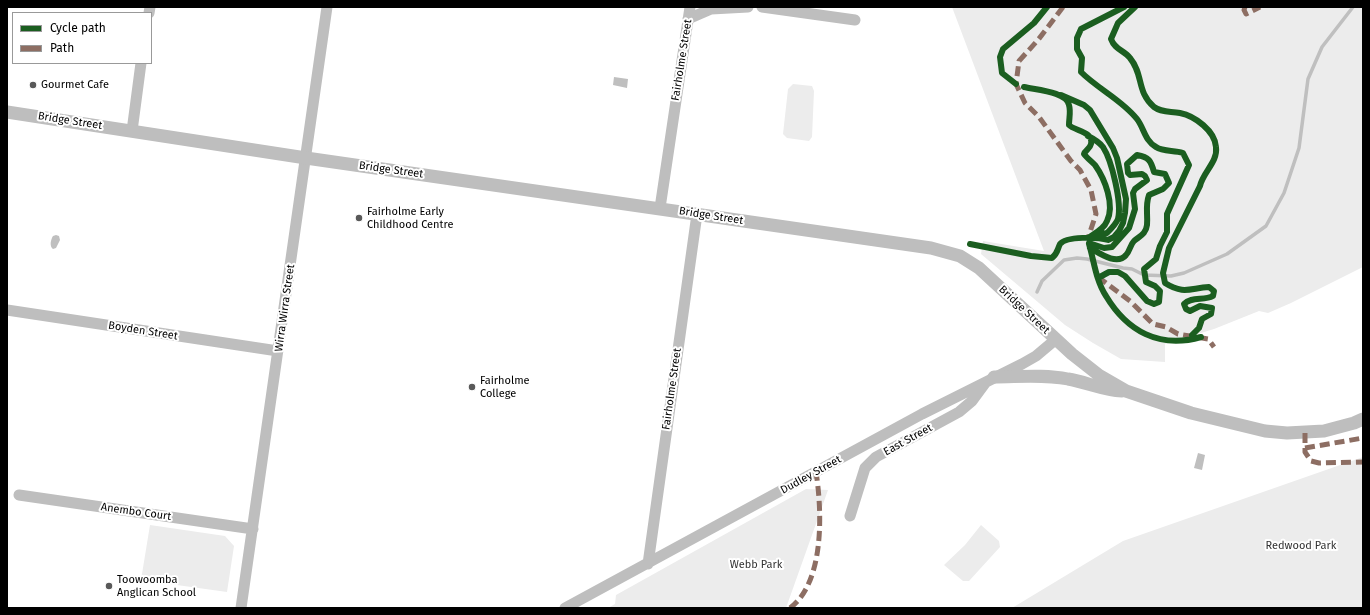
<!DOCTYPE html>
<html>
<head>
<meta charset="utf-8">
<style>
  body { margin:0 }
  #map { position:relative; width:1370px; height:615px; overflow:hidden; background:#fff; font-family:"Fira Sans",sans-serif }
  canvas { display:block }
  .frame { position:absolute; inset:0; border:8px solid #000; pointer-events:none }
  .legend { position:absolute; left:12px; top:12px; width:140px; height:52px; box-sizing:border-box; background:#fff; border:1px solid #999; margin:0; padding:5px 7px; list-style:none; font-size:12px; color:#000 }
  .legend li { display:flex; align-items:center; gap:8px; height:20px }
  .legend b { width:20px; border:1px solid #999 }
</style>
</head>
<body>
<div id="map">
<canvas width="1370" height="615"></canvas>
<div class="frame"></div>
<ul class="legend">
<li><b style="height:5px;background:#1b5e20"></b>Cycle path</li>
<li><b style="height:5px;background:#8d6e63"></b>Path</li>
</ul>
</div>
<script>
const ctx = document.querySelector('canvas').getContext('2d');
ctx.lineJoin = 'round';
function fill(path, color) {
  ctx.fillStyle = color;
  ctx.fill(path, 'evenodd');
}
function stroke(path, color, width, dash) {
  ctx.strokeStyle = color;
  ctx.lineWidth = width;
  ctx.lineCap = dash ? 'butt' : 'round';
  ctx.setLineDash(dash || []);
  ctx.stroke(path);
}
function label(font, color, halo, rows, align = 'center') {
  ctx.font = font + ' "Fira Sans",sans-serif';
  ctx.lineWidth = 4;
  ctx.setLineDash([]);
  ctx.textBaseline = 'middle';
  ctx.strokeStyle = halo;
  ctx.fillStyle = color;
  for (const [text, x, y, turn = 0] of rows) {
    ctx.save();
    ctx.translate(x, y);
    ctx.rotate((+turn || 0) * Math.PI / 180);
    ctx.textAlign = isNaN(turn) ? turn : align;
    if (halo) ctx.strokeText(text, 0, 0);
    ctx.fillText(text, 0, 0);
    ctx.restore();
  }
}
fill(new Path2D(`
  M952,7H1363V267L1291,303L1268,313L1259,311L1214,329L1165,344V362L1121,359L1093,343L1065,325L981,254L983,241L1044,251Z
  M793,84L812,86L814,91L812,137L809,141L787,138L783,134L788,89Z
  M1363,457V608H1012L1123,541Z
  M806,489L828,490L786,608H608L615,604L616,595Z
  M150,525L225,536L234,546L227,592L141,580Z
  M981,525L999,541L1000,547L969,581H963L944,565L965,545Z`), '#ececec');
fill(new Path2D(`
  M614,77L628,79L627,88L613,85Z
  M56,235L59,236L60,240L56,248L53,249C49,246 51,239 53,236Z
  M1198,453L1205,455L1202,470L1194,468Z`), '#bfbfbf');
stroke(new Path2D(`
  M1037,292L1042,281L1064,260L1077,258L1087,259L1123,268L1132,269L1144,275L1171,276L1184,273L1227,254L1266,226L1284,193L1299,148L1308,79L1322,47L1353,7`), '#bfbfbf', 3.5);
stroke(new Path2D(`
  M762,7L855,20
  M149,13L150,7
  M688,19L711,9L748,7
  M132,131L141,63
  M660,208L690,7
  M7,310L278,351
  M19,495L253,529
  M850,516L865,468L876,457L959,412L972,401L986,382
  M648,564L697,214
  M241,608L327,7
  M565,608L922,414L1022,364L1036,356L1055,340`), '#bebebe', 11);
stroke(new Path2D(`
  M7,112L306,158L931,248L960,256L979,268L1072,354L1100,376L1126,391L1191,413L1265,431L1287,433L1324,431L1354,423L1363,419
  M994,377C1018,377 1043,374 1068,379C1086,382 1103,390 1122,391`), '#bebebe', 13);
stroke(new Path2D(`
  M1063,7L1038,40L1019,61L1016,84L1025,103L1039,117L1071,161L1080,170L1091,190L1096,214L1088,238
  M1245,7L1244,10L1246,14L1260,7
  M1098,277L1130,301L1153,324L1166,327L1178,334L1208,339L1214,347
  M1305,433V452L1311,461L1319,463L1363,462
  M1305,448L1363,438
  M790,608C825,582 822,510 816,472`), '#8d6e63', 5, [10, 5]);
stroke(new Path2D(`
  M1135,7L1118,23L1111,39C1115,50 1124,50 1130,58C1144,75 1136,91 1154,107C1162,113 1171,111 1180,113C1195,116 1215,131 1216,147C1218,162 1203,172 1200,186L1169,248L1163,273L1165,283C1184,295 1190,288 1209,287L1214,291L1213,296C1204,301 1191,296 1184,304L1186,309L1190,311L1200,306L1212,308L1211,314L1202,319L1199,328L1192,335
  M1016,84L1002,73L1000,57L1003,49L1034,23L1047,7
  M1024,87C1037,90 1067,92 1069,105C1071,112 1069,118 1069,125C1075,131 1094,132 1091,144C1090,149 1085,150 1084,154C1087,158 1091,161 1095,165C1105,179 1115,205 1107,221C1104,229 1095,233 1088,238
  M1088,136C1094,139 1099,142 1103,147C1112,161 1122,203 1118,219C1116,224 1111,229 1107,233L1098,235
  M1089,243L1104,248L1112,247L1129,228L1135,209L1133,193L1135,189L1147,180L1145,176L1142,174L1130,175L1128,173L1127,164L1137,155C1149,157 1151,161 1154,172L1165,174L1169,183L1163,189L1149,195C1145,206 1148,214 1147,225C1146,234 1140,236 1134,241C1130,245 1130,251 1126,255C1117,266 1099,253 1090,248
  M970,244L1031,256L1052,258C1058,253 1057,250 1060,244C1066,236 1098,237 1108,240L1114,237L1119,231L1123,223L1125,213L1126,199L1117,158L1113,148L1090,110L1084,105L1061,95
  M1089,244C1094,261 1096,281 1106,296C1127,331 1159,349 1201,337
  M1098,278L1109,272H1118L1125,276L1147,301L1154,304L1159,302L1160,291L1155,286L1146,282L1144,269L1156,259L1160,246L1167,232V214L1189,165L1183,153C1174,150 1163,152 1156,147C1145,141 1144,128 1137,119C1122,100 1098,89 1081,72L1082,58L1077,49V38L1081,29L1124,7`), '#1b5e20', 6);
for (const [x, y, r, color] of [
  [33,85,4,"#595959"],
  [359,218,4,"#595959"],
  [472,387,4,"#595959"],
  [109,586,4,"#595959"]
]) {
  const dot = new Path2D();
  dot.arc(x, y, r, 0, 2 * Math.PI);
  ctx.fillStyle = color;
  ctx.fill(dot);
  stroke(dot, '#fff', 1.5);
}
label('11px', '#000', '#fff', [
  ["Fairholme Street",682,60,-81],
  ["Bridge Street",70,121,9],
  ["Bridge Street",391,170,8],
  ["Bridge Street",711,216,9],
  ["Wirra Wirra Street",285,308,-82],
  ["Bridge Street",1024,310,43],
  ["Boyden Street",143,331,9],
  ["Fairholme Street",672,389,-82],
  ["East Street",908,440,-29],
  ["Dudley Street",811,475,-29],
  ["Anembo Court",136,512,8]
]);
label('11px', '#000', '#fff', [
  ["Gourmet Cafe",41,85],
  ["Fairholme Early",367,212],
  ["Childhood Centre",367,225],
  ["Fairholme",480,381],
  ["College",480,394],
  ["Toowoomba",117,580],
  ["Anglican School",117,593]
], 'left');
label('11px', '#333', '#fff', [
  ["Redwood Park",1301,546],
  ["Webb Park",756,565]
]);
</script>
</body>
</html>
